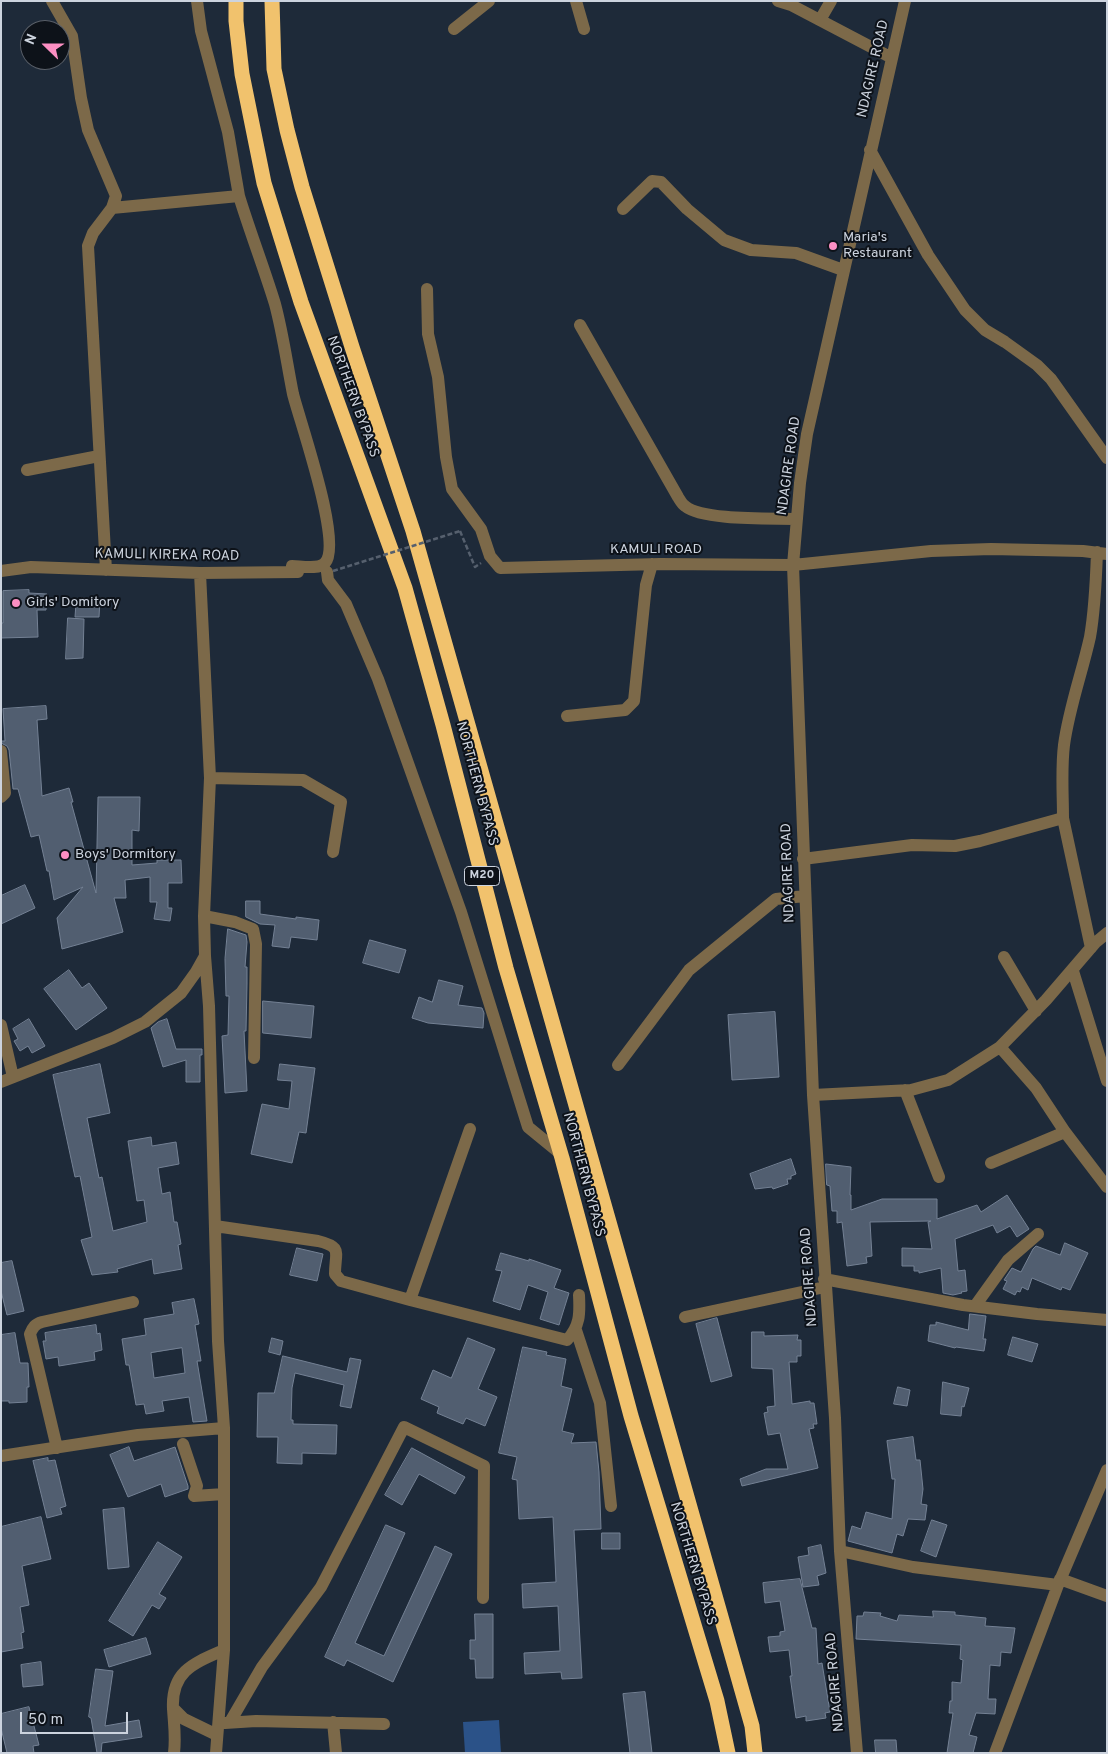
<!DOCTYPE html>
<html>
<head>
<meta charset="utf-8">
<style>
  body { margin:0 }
  #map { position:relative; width:1108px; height:1754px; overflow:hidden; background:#1e2a39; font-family:Overpass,sans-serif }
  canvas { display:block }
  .frame { position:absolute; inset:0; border:2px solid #ccd3de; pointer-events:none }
  .north { position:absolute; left:20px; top:20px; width:50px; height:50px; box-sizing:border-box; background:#0d1219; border:1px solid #595f68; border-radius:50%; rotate:292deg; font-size:14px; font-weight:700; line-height:20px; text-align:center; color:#ccd3de }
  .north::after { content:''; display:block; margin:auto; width:18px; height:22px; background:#fc8fc3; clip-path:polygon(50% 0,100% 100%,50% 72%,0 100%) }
  .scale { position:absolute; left:20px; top:1712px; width:108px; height:22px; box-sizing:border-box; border:2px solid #ccd3de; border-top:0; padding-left:6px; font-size:15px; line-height:18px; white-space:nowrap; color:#ccd3de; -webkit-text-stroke:4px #0d1219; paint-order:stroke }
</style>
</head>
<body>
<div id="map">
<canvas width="1108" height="1754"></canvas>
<div class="frame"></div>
<div class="north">N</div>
<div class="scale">50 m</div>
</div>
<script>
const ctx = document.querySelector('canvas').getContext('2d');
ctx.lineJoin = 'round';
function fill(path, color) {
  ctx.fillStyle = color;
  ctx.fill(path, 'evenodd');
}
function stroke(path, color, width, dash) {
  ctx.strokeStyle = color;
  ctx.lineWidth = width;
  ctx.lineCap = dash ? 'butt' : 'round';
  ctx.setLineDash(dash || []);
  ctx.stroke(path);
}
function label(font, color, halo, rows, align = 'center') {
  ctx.font = font + ' Overpass,sans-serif';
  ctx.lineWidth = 4;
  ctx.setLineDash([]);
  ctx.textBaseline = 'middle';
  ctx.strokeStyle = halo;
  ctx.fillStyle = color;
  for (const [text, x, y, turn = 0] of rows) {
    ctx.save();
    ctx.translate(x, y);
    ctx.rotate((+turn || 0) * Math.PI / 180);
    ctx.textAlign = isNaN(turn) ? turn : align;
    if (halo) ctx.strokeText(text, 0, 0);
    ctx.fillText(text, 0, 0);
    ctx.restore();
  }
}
fill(new Path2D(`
  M499,1720L501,1753H465L463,1722Z`), '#2b5288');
const building = new Path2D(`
  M29,590V593L47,594L46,610H37L38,637L1,638V623H3V591Z
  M81,598L100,599L99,617H75L76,603H81Z
  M68,618L84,619L83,658L66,659Z
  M46,706L47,719L37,720L42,796L69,788L73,802H71L96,893L98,797H140L139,831L132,830V865L157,863V860H181L182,883H168V908H172L170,921L154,919L157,902H150V877L125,880L126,898H114L123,932L62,949L57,918L83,887L54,900L49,871H47L39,835L31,837L18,789H13L9,750L7,746L1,743V741H5L3,709Z
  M25,885L35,908L1,924V896Z
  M246,901H260V914L296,919V917L319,920L317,940L291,937L289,948L272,946L275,925L260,924L246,917Z
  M228,929L246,935L247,942L245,967H247V984L246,1031H244L247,1091L225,1093L222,1036L228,1035L229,996H226L225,959Z
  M370,940L406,950L399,973L363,963Z
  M69,970L82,988L89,983L107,1008L76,1030L44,989Z
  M439,980L463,986L458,1005L482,1008L484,1013L483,1028L428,1023L412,1018L419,997L432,1002Z
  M263,1001L314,1006L311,1038L263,1033Z
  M775,1012L779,1077L732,1080L728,1015Z
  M29,1019L45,1046L32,1053L28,1046L20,1051L14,1041L18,1039L13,1029Z
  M167,1019L176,1049H202V1055H200V1082H186V1060L163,1067L151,1028L158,1022Z
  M100,1064L110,1113L87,1118L99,1178L102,1177L113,1231L147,1222L144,1200L137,1201L128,1141L151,1137L152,1146L176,1142L179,1164L158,1168L162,1194L170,1192L174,1222H177L181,1244L178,1245L182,1269L154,1274L152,1259L117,1269L118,1272L92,1275L81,1240L92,1237L80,1176L75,1177L53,1075Z
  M280,1064L315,1068L306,1133L299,1132L292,1163L251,1154L262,1104L289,1109L292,1081L278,1080Z
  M791,1159L796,1174L791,1176V1179H787L788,1184L773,1189L772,1187L755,1189L750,1174Z
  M826,1164L851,1167L850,1195H851V1210L882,1199H937V1219L977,1205L981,1212L1007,1195L1029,1229L1017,1237L1010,1226L997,1233L993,1225L955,1239L958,1271L965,1270L967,1291L961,1292L962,1293L953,1295L943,1293L941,1268L919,1273V1271H914V1266H902V1248L932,1249L928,1222L931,1221L870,1222L872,1256L866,1257L867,1263L847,1266L842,1222L837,1223V1211H832L830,1186L827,1185Z
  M1065,1243L1088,1253L1070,1290L1062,1287L1061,1290L1032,1278L1028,1290L1022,1287L1020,1292L1017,1291L1015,1295L1003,1289L1007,1281L1004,1280L1012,1268L1021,1272L1033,1249L1036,1246L1060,1255Z
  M297,1248L323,1254L317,1281L290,1275Z
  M501,1253L529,1261V1259L561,1270L554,1288L569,1293L559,1325L540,1319L548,1292L528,1285L520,1310L493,1301L502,1271L496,1270Z
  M12,1261L24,1311L7,1315L1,1291V1263Z
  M194,1299L199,1324L195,1325L201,1361H197L207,1421L193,1422L189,1397L162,1401L164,1411L146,1414L144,1404L136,1405L129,1365H126L122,1339L146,1335L144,1319L174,1314L172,1303ZM182,1348L185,1373L154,1378L151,1353Z
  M970,1314L986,1316L983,1339H986L984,1351L956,1347L955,1348L928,1341L930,1325H936V1322L968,1330Z
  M717,1318L732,1376L711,1382L696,1324Z
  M96,1325L97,1334L100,1333L102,1350L94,1352L95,1360L59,1366L58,1357L46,1359L43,1341H46L45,1333Z
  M752,1332H764V1336L798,1335L797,1340H801V1356H797V1362H789L792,1404L810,1401V1403H814L817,1424H813L814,1428L809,1429L818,1468L742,1486L740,1479L766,1469H788L780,1433L768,1435L764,1413L768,1412L767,1407L775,1406L773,1369L752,1368Z
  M15,1333L20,1363H28L29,1387H27V1402L9,1403V1401H1V1335Z
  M1013,1337L1038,1344L1032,1362L1008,1355Z
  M272,1338L283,1341L280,1355L269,1352Z
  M468,1338L495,1349L478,1389L497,1397L485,1426L466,1418L463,1424L437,1413L439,1407L421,1399L433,1370L451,1378Z
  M523,1347L547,1352L546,1355L566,1359L561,1386L572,1389L562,1431L574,1434L571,1443L596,1442L599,1472L601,1529L574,1530L582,1678L562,1679L561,1672L525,1674L524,1653L560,1651L558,1606L523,1608L522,1584L556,1582L553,1517L519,1519L517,1480L512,1479L517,1457L499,1453Z
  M283,1356L347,1372L350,1358L361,1360L351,1408L340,1406L344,1385L295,1373L292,1388L291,1420H293V1424L337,1425L336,1454L302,1453V1464L277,1463L278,1437H257L258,1393H274Z
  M943,1382L969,1388L964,1407L962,1406L961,1416L941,1414Z
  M898,1387L910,1390L907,1406L894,1404Z
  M913,1437L916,1460H920L923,1489L921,1504L927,1505L925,1520L908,1519L903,1536L897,1534L892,1553L848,1541L852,1526L861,1529L866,1512L892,1519L895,1479H892L887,1441Z
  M129,1447L134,1461L175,1447L188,1486V1489L165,1497L161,1484L128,1497L110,1455Z
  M412,1448L465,1477L455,1494L419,1474L402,1505L385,1495Z
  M48,1458V1461L55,1460L66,1506L60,1508L62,1514L47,1518L33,1461Z
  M124,1508L129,1567L108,1569L103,1510Z
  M41,1517L51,1559L22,1566L29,1605L20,1607L24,1632L21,1633L23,1648L1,1652V1527Z
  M932,1520L947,1525L936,1557L921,1551Z
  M386,1525L405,1533L355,1643L384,1656L435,1546L452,1554L393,1682L347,1660L344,1666L325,1657Z
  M602,1533H620V1549H602Z
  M158,1542L182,1557L159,1594L166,1598L159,1609L152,1605L133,1636L109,1621Z
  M821,1545L826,1573L817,1576L819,1585L803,1587L798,1557L809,1555L808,1548Z
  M800,1579L812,1628H816L818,1664L822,1663L830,1712L825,1713L826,1718L806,1721V1716L796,1718L790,1676H792L789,1650L770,1652L768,1637L780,1636V1632L785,1631L780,1601L765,1603L763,1583Z
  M933,1611L955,1612V1615L986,1618L985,1626L1015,1628L1011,1653L1001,1652L1000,1666L990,1665L988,1699H996L995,1714L976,1713L969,1735L977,1737L973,1753H947L953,1713H949L950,1701H952V1682L961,1683L963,1660L960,1659L961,1645L856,1639L857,1616H863L864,1612L881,1613L880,1616L897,1621L899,1615L933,1617Z
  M475,1614H493V1678H476L475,1659H470V1640H475Z
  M146,1638L151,1654L109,1667L104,1650Z
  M41,1662L43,1685L23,1687L21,1665Z
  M96,1669L113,1671L105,1726L139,1720L142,1737L102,1743L101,1753H97L91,1718L89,1717Z
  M645,1692L652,1753H630L623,1694Z
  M29,1707L39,1745L33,1746L34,1753H7L1,1728V1714Z
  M875,1740H896L897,1753H876Z`);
fill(building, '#515e70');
stroke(building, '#748194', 1);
stroke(new Path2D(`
  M460,531L475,567L481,563`), '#56606e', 2.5, [5, 2.5]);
stroke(new Path2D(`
  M52,1L72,36L81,98L88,130L116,196L112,208L93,233L88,246L106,570
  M576,1L584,29
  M778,1L791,5L892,58
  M820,20L831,1
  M454,29L489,1
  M870,150L928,255L965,310L985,330L1005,342L1037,365L1051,379L1107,458
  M239,196C250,232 264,268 275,304C283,334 287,364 293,394C300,422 343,544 325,563C319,570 300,566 292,566L291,572
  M112,208L239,196L228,132L201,31L197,1
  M623,209L652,181L661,182L687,209L724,240L751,250L796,253L843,270
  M427,289L428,334L438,377L446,457L452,489L481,529L490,556L500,568L660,564L793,565L931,551L991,549L1083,551L1107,554
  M580,325L678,497C680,500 682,504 685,506C703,521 772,518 797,519
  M27,470L99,456
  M1,571L31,567L200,573L298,572
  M327,572L328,580L346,604L378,679L461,912L528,1127L561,1154
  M200,573L210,778L204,916L205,956L209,1006L218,1341L224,1428V1650L216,1753
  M567,716L625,710L634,701L646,585L652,564
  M1,751L5,793L1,797
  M210,778L303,780L341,802L333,852
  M1063,818L1091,948
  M803,859L912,845L955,846L980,841L1063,818C1063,794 1061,769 1064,745C1069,708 1082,673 1090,637C1095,609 1096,580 1097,552
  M204,916L235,922L253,929L256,944L254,1058
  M1004,957L1036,1011
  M1073,971L1107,1081
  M1,1025L13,1077
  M1000,1047L1036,1088L1065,1132L1107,1187
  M618,1065L689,970L776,899L805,896
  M1,1082L113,1038L145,1022L181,993L196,972L205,956
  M905,1090L939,1177
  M813,1095L911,1090L948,1080L1000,1047L1046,1000L1095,943L1107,933
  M991,1163L1065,1132
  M215,1226L318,1241C343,1247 335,1252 335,1274L341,1281L410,1300L470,1129
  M824,1279L963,1305L1037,1314L1107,1320
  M410,1300L567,1340C580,1326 580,1314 579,1295
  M975,1306L1008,1260L1038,1234
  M685,1317L825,1287
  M576,1330L600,1403L611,1506
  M183,1444L197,1486L194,1496L224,1494
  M57,1448L30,1334C33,1327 35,1324 42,1322L133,1302
  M1,1456L138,1435L224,1428
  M840,1551L913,1567L1058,1585
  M1060,1579L1107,1596
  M173,1708L184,1719L217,1735
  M230,1722L262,1667L321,1587L404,1427L484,1466L483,1598
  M333,1722L336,1753
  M225,1723L256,1721L384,1724
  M174,1753C176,1737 174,1725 173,1709C171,1671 194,1663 224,1650
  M857,1753L840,1551L835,1418L813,1095L793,565L800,483L807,434L905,1
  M995,1753L1058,1585L1107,1470`), '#7c6949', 12);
stroke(new Path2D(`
  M236,1V21L242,74L264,183L301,302L405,588L443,725L506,968L562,1158L631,1416L717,1701L728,1753
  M272,1L274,69L287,130L302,187L352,347L413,531L752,1726L755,1753`), '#f1c26d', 15);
stroke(new Path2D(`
  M333,571L460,531`), '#56606e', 2.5, [5, 2.5]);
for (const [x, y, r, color] of [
  [833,246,5,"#fc8fc3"],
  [16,603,5,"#fc8fc3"],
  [65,855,5,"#fc8fc3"]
]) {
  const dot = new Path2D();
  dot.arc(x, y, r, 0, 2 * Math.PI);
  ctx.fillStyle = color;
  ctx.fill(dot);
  stroke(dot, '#0d1219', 2);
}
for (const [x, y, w] of [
  [482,876,35]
]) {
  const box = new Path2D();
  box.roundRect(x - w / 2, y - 9.5, w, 19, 4);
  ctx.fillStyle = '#0d1219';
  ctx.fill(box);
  stroke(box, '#ccd3de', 1);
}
label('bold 12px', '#ccd3de', null, [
  ["M20",482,876]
]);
label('14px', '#ccd3de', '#0d1219', [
  ["NDAGIRE ROAD",874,69,-77],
  ["NORTHERN BYPASS",352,397,70],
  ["NDAGIRE ROAD",790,466,-82],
  ["KAMULI ROAD",656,550],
  ["KAMULI KIREKA ROAD",167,556,1],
  ["NORTHERN BYPASS",476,784,75],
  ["NDAGIRE ROAD",789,873,-92],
  ["NORTHERN BYPASS",583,1175,75],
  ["NDAGIRE ROAD",810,1277,-94],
  ["NORTHERN BYPASS",692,1564,73],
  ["NDAGIRE ROAD",836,1682,-95]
]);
label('14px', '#ccd3de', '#0d1219', [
  ["Maria's",843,238],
  ["Restaurant",843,254],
  ["Girls' Domitory",26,603],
  ["Boys' Dormitory",75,855]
], 'left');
</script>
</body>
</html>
